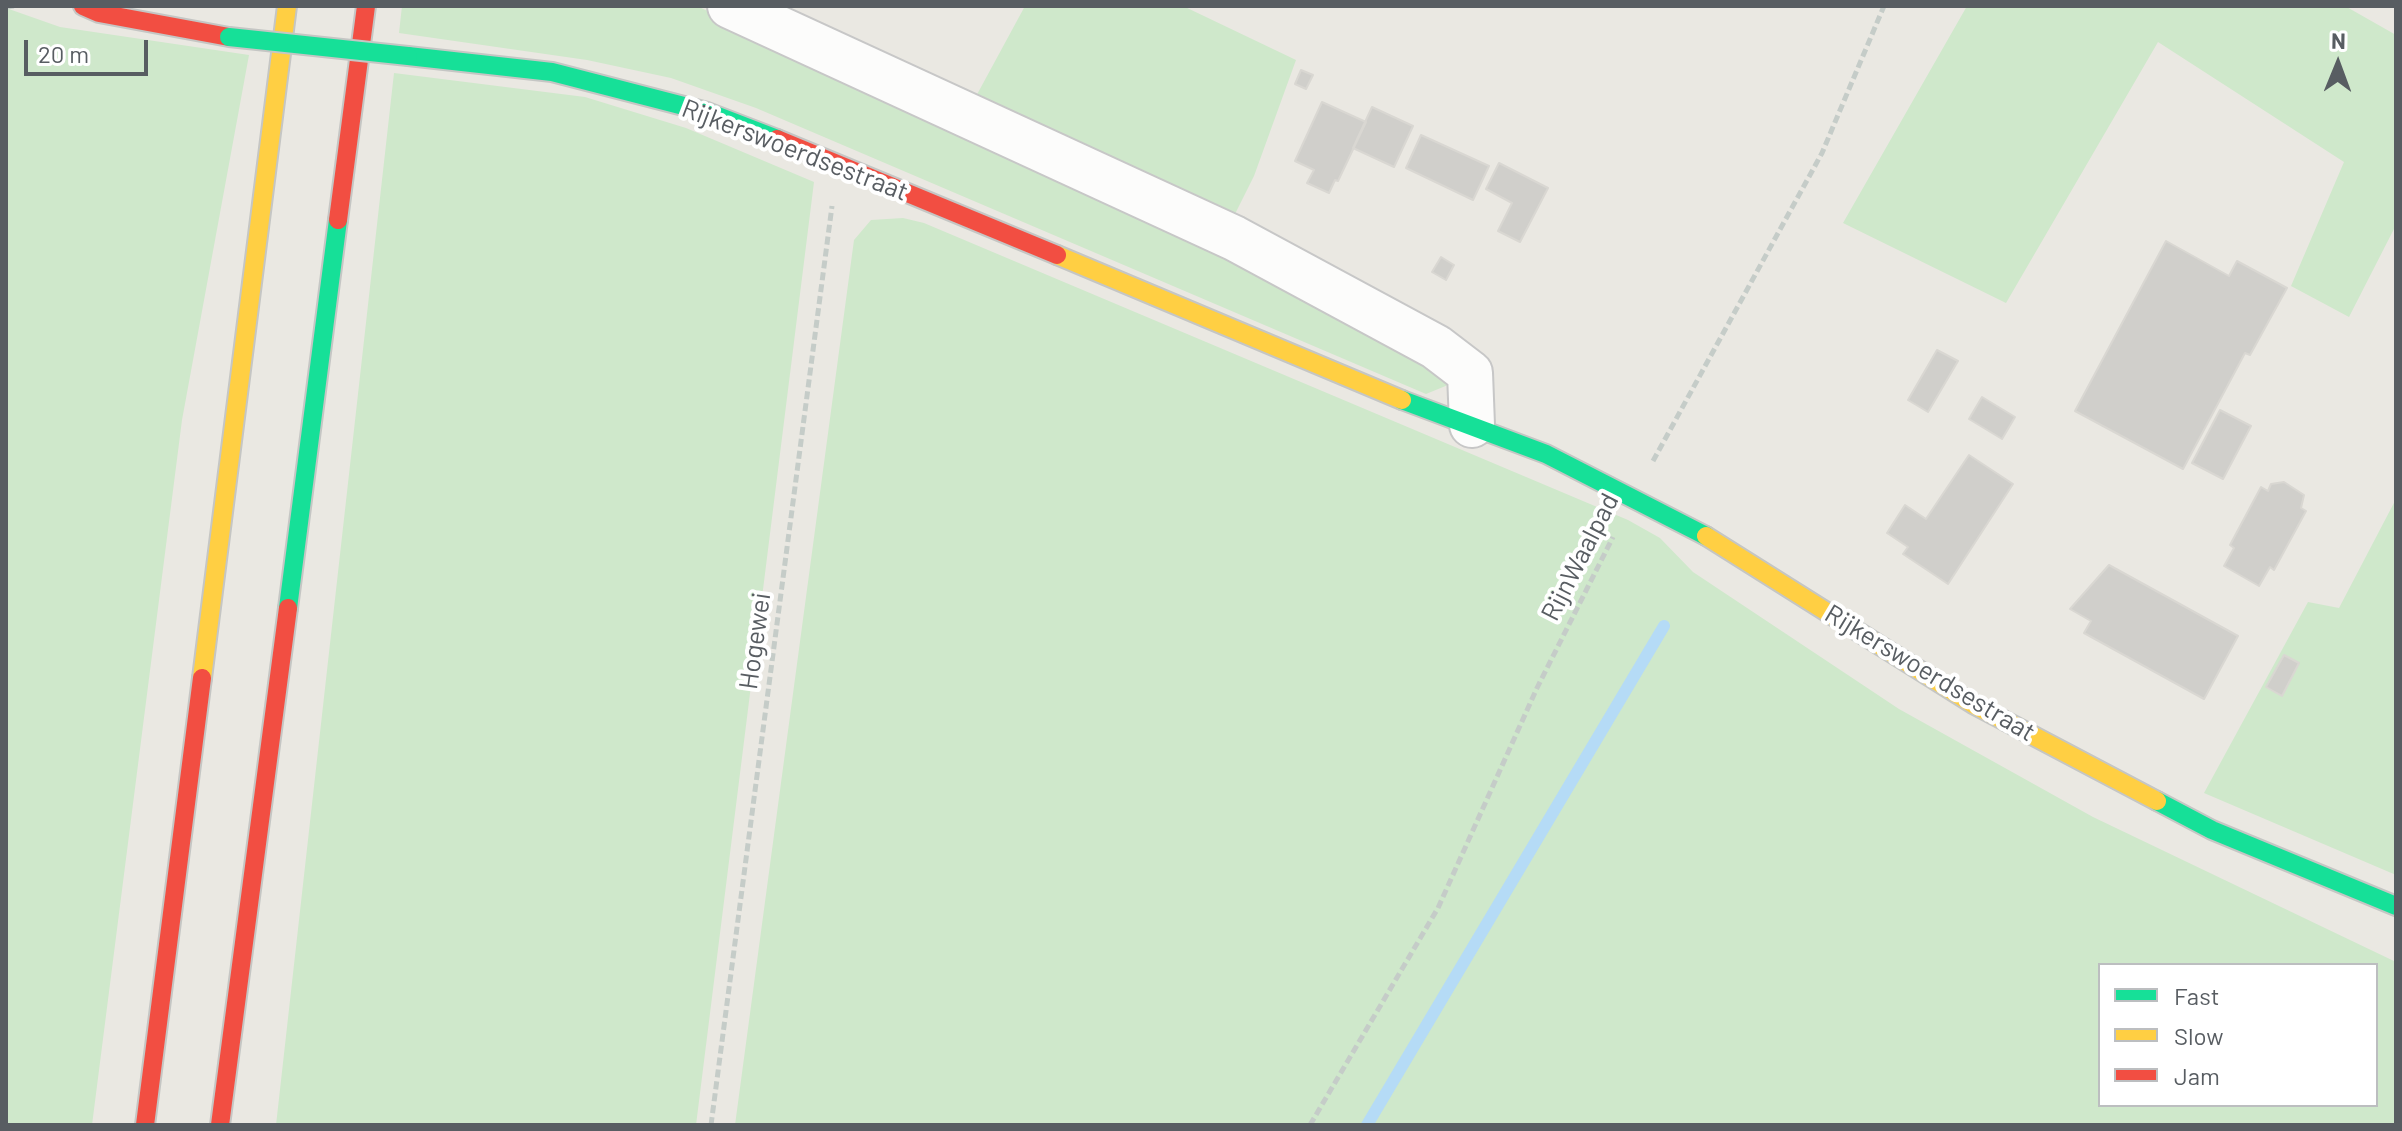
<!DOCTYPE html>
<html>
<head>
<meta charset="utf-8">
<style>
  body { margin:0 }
  #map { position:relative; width:2402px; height:1131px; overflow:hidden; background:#eae8e2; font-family:Barlow,sans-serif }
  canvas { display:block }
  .frame { position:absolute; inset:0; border:8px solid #585d62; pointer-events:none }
  .legend { position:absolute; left:2098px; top:963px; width:280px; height:144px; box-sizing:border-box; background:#fff; border:2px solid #bcbec0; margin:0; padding:10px 14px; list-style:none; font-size:24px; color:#585d62 }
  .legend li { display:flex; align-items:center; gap:16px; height:40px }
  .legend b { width:40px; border:2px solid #bcbec0 }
  .north { position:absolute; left:2298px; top:24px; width:80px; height:80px; -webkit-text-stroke:6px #fff; paint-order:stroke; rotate:1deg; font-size:22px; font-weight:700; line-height:32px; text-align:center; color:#585d62 }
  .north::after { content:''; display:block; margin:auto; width:28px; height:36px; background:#585d62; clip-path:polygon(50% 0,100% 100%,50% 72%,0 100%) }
  .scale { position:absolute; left:24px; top:40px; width:124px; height:36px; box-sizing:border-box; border:4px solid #585d62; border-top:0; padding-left:10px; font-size:24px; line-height:28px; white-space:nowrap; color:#585d62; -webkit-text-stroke:6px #fff; paint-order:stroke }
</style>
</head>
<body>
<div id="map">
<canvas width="2402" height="1131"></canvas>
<div class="frame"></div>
<ul class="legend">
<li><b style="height:10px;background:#16e098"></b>Fast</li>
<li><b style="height:10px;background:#ffcf43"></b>Slow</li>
<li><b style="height:10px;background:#f24e42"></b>Jam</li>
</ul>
<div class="north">N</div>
<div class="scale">20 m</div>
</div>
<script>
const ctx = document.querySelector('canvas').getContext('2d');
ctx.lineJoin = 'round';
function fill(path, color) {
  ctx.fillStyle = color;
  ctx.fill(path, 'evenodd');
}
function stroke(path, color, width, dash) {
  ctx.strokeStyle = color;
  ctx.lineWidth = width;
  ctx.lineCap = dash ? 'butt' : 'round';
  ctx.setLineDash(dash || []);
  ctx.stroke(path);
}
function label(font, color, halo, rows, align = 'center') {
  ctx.font = font + ' Barlow,sans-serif';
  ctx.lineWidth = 8;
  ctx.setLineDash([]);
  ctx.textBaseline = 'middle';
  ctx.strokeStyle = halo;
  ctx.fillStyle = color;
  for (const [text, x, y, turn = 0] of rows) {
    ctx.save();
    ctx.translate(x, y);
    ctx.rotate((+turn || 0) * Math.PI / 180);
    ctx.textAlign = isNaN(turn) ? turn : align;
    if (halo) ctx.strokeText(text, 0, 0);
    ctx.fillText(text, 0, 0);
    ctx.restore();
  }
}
fill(new Path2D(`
  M402,6H697L1442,360L1448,385L1426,394L756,108L671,78L587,60L399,33Z
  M1025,6H1183L1296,60L1254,176L1229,226L974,100Z
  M1967,6H2345L2396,35V225L2349,317L2291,286L2344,162L2158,42L2006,303L1843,223Z
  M6,8L60,27L249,55L182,420L92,1125H6Z
  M394,73L585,97L686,128L814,182L696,1125H276Z
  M903,218L924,223L1628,520L1660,538L1693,572L1899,709L2093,817L2396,962V1125H735L854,240L871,220ZM2100,965H2376V1105H2100Z
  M2396,499V875L2204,793L2308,602L2339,608Z`), '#cfe8cb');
stroke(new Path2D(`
  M1367,1125L1664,626`), '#b5dbf6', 12);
const building = new Path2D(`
  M1301,70L1313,75L1306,89L1295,84Z
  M1322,102L1366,122L1338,181L1335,180L1329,193L1307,183L1314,170L1295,161Z
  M1372,107L1413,126L1394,167L1353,148Z
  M1421,135L1489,166L1473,200L1406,168Z
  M1499,163L1548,188L1520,242L1498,231L1512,203L1486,189Z
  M2166,241L2229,276L2237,261L2287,288L2250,355L2245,353L2183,469L2075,411Z
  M1441,257L1454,265L1446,280L1432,272Z
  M1937,350L1958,361L1928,412L1908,400Z
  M1982,397L2015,417L2002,439L1969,419Z
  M2220,410L2251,426L2223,479L2192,463Z
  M1969,455L2013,484L1948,584L1903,554L1908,547L1887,533L1905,505L1926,519Z
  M2284,482L2304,495L2301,508L2306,511L2274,570L2270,567L2259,586L2224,566L2234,548L2230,545L2261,487L2268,491L2271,484Z
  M2109,565L2238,636L2204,699L2084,633L2091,621L2070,609Z
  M2284,655L2299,663L2282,696L2266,687Z`);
fill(building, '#d0cfcb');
stroke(building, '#d9d7d2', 2);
const street = new Path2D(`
  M730,6L1234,238L1436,347L1470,373L1472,425`);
const fast = new Path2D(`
  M408,56L552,72L707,112L777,139
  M1402,400L1546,454L1706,536
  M288,608L338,220
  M2157,801L2212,830L2396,906`);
const slow = new Path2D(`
  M1057,255L1402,400
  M1706,536L1973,704L2157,801
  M202,678L287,6`);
const jam = new Path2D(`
  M83,6L99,13L229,37
  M777,139L1057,255
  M338,220L366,6
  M145,1125L202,678
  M220,1125L288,608`);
stroke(street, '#c7c7c7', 48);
stroke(fast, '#c5c6c4', 22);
stroke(slow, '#c5c6c4', 22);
stroke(jam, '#c5c6c4', 22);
stroke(new Path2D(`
  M6,7L14,6
  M1653,461L1822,153L1884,6
  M711,1125L832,206
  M1310,1125L1438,908L1537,688L1613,537`), '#c5ccc8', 5, [8, 4]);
stroke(street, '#fcfcfb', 44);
stroke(fast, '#16e098', 18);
stroke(slow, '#ffcf43', 18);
stroke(jam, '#f24e42', 18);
const fastBridge = new Path2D(`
  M229,37L408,56`);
stroke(fastBridge, '#c5c6c4', 22, []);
stroke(fastBridge, '#16e098', 18);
label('26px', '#585d62', '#fff', [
  ["Rijkerswoerdsestraat",795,150,21],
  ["RijnWaalpad",1580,557,-63],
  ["Hogewei",755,641,-82],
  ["Rijkerswoerdsestraat",1930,673,31]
]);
</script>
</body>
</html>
